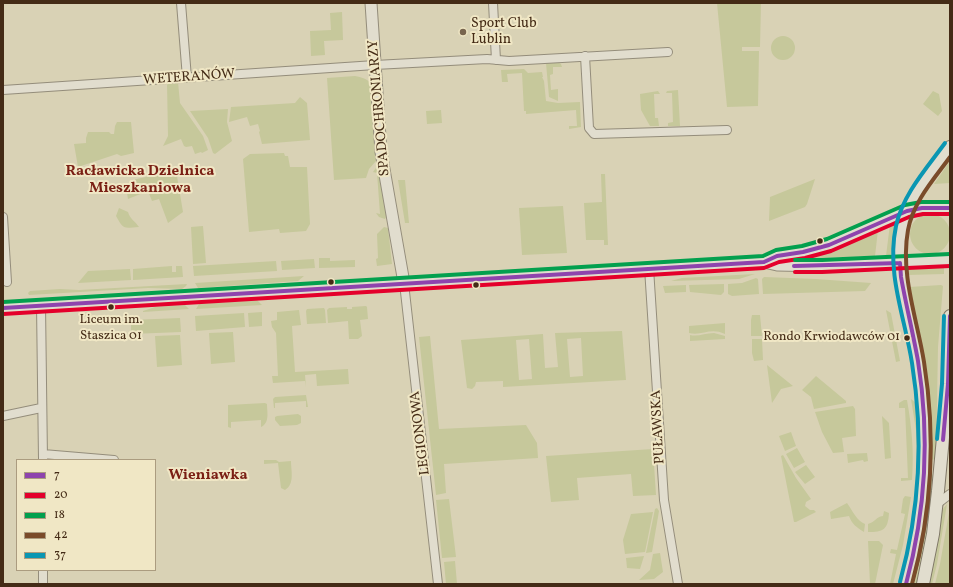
<!DOCTYPE html>
<html>
<head>
<meta charset="utf-8">
<style>
  body { margin:0 }
  #map { position:relative; width:953px; height:587px; overflow:hidden; background:#d9d2b5; font-family:Vollkorn,serif }
  canvas { display:block }
  .frame { position:absolute; inset:0; border:4px solid #442b16; pointer-events:none }
  .legend { position:absolute; left:16px; top:459px; width:140px; height:112px; box-sizing:border-box; background:#f0e7c5; border:1px solid #ab9c7f; margin:0; padding:5px 7px; list-style:none; font-size:12px; color:#442b16 }
  .legend li { display:flex; align-items:center; gap:8px; height:20px }
  .legend b { width:20px; border:1px solid #ab9c7f }
</style>
</head>
<body>
<div id="map">
<canvas width="953" height="587"></canvas>
<div class="frame"></div>
<ul class="legend">
<li><b style="height:5px;background:#8e44ad"></b>7</li>
<li><b style="height:5px;background:#e4002b"></b>20</li>
<li><b style="height:5px;background:#03a04e"></b>18</li>
<li><b style="height:5px;background:#7a4b2a"></b>42</li>
<li><b style="height:5px;background:#0a96b2"></b>37</li>
</ul>
</div>
<script>
const ctx = document.querySelector('canvas').getContext('2d');
ctx.lineJoin = 'round';
function fill(path, color) {
  ctx.fillStyle = color;
  ctx.fill(path, 'evenodd');
}
function stroke(path, color, width, dash) {
  ctx.strokeStyle = color;
  ctx.lineWidth = width;
  ctx.lineCap = dash ? 'butt' : 'round';
  ctx.setLineDash(dash || []);
  ctx.stroke(path);
}
function label(font, color, halo, rows, align = 'center') {
  ctx.font = font + ' Vollkorn,serif';
  ctx.lineWidth = 4;
  ctx.setLineDash([]);
  ctx.textBaseline = 'middle';
  ctx.strokeStyle = halo;
  ctx.fillStyle = color;
  for (const [text, x, y, turn = 0] of rows) {
    ctx.save();
    ctx.translate(x, y);
    ctx.rotate((+turn || 0) * Math.PI / 180);
    ctx.textAlign = isNaN(turn) ? turn : align;
    if (halo) ctx.strokeText(text, 0, 0);
    ctx.fillText(text, 0, 0);
    ctx.restore();
  }
}
fill(new Path2D(`
  M717,3H761L760,47H742V51H759L758,106L727,107Z
  M342,12L343,40L324,41L325,55L311,56L310,31L331,30L330,13Z
  M771 48a12 12 0 1 1 24 0a12 12 0 1 1-24 0Z
  M558,62L561,64L562,67H553V74L550,75L551,90L558,89V101L549,97L546,63Z
  M524,69L528,73L542,72L543,77H542L544,81L546,101L558,103L580,102L581,127L569,129V126H577L576,110L526,114V111H524L522,73L507,74L508,82H502L501,70Z
  M355,76C361,77 368,79 371,84L376,132V161L369,169L366,178L334,180L327,78Z
  M178,82L180,103L203,136L208,150L202,153L201,152L195,154L192,146L186,147L184,146L181,139L163,146L168,136L167,83Z
  M678,90L680,126H668V123L673,122L672,93H666L667,91Z
  M658,91L660,94H654L655,118H658L659,126H650L641,110L640,94Z
  M933,91L939,94L942,111L938,116L923,104Z
  M300,97L307,103L310,140L262,144L259,132L260,131L258,124L250,126L247,117L229,122L231,107L295,103Z
  M228,109L227,122L232,141L215,154L213,153L208,138L190,111Z
  M441,110L442,123L427,124L426,111Z
  M117,122H131L134,153L121,156L117,154L78,167L74,144L86,143V138L88,132H109L111,134H114L115,126Z
  M284,153L285,156H288L290,167H307L310,224L306,231L280,233L279,229L249,232L243,159L250,154Z
  M950,161V183L934,184Z
  M378,165L387,216L385,219L379,217L376,213L380,214L377,173L373,172Z
  M165,169L172,174L177,176L183,212L168,223L159,199L152,201L148,191L128,199L126,186L132,180L155,175Z
  M601,174H605L608,245H604V240H586L584,203L602,202Z
  M815,179L807,204L805,207L769,221L770,197Z
  M398,180H405L409,223H405Z
  M563,206L567,253L522,255L519,208Z
  M119,208L128,212C130,219 135,221 139,227C123,228 124,230 116,216Z
  M910 234a20 20 0 1 1 40 0a20 20 0 1 1-40 0Z
  M897,222L892,254L886,256L890,224Z
  M203,226L206,263L193,264L191,227Z
  M384,227L388,228L392,264L377,266L376,259L378,258L377,234Z
  M878,230L875,256L801,259V258C828,253 853,242 878,230Z
  M319,258H330V261L355,260V267L319,268Z
  M314,259L315,268L282,270L281,261Z
  M276,261L277,271L194,276L193,266Z
  M172,266V272H176V266H182L183,277L133,280V269Z
  M943,266L944,267V274L907,275L906,269L908,268Z
  M130,269L131,280L78,283L88,271Z
  M755,274L739,279L671,281L682,278Z
  M304,276L298,281L198,288L195,283Z
  M764,277L816,279L871,283L865,291L763,294L762,279Z
  M756,278L758,279L759,294L732,296L728,294V284L742,283Z
  M187,284L186,286L182,289L148,288L29,295L28,293L30,291L60,289L79,290Z
  M724,284V292L721,295L690,292L689,285Z
  M686,285V292L665,293L663,286Z
  M941,285L943,286L938,347L936,460L930,459L921,350L909,287Z
  M257,300L262,305L196,309L199,304Z
  M185,305L189,309L143,312V311L155,307Z
  M366,306L367,307L368,319L360,320L362,336L358,339H349L348,321L328,323L327,310L329,308L347,307V309H352V307Z
  M324,308L325,310L326,323L307,324L306,311L307,309Z
  M299,310L301,325L292,326L295,372L348,369L349,384L317,386L316,374L305,375L306,387L305,381L273,383L272,376H278L276,333L272,327L271,321L277,320V312Z
  M886,310L891,313L900,361L896,362Z
  M262,312V326L249,327L248,313Z
  M244,313L245,327L196,331L195,316Z
  M752,315H760L762,336H751V320Z
  M180,318L181,332L131,334V320Z
  M725,323V334C710,327 703,336 689,333V326Z
  M622,331L626,380L503,387V381L476,382L475,386L472,389L467,388L461,340L543,334L545,368L558,367L555,333ZM581,338L583,376L570,377L567,339ZM529,339L532,379L519,380L516,340Z
  M233,332L235,362L211,364L209,333Z
  M714,333L725,336V339L690,341V335C698,337 705,333 714,333Z
  M180,335L182,365L157,367L155,336Z
  M430,336L439,429L526,425L537,443L538,458L444,464L446,493L436,495L419,337Z
  M752,339H762L763,360L754,361L752,353Z
  M767,365L793,386L781,389L772,403Z
  M816,376L846,401V403L814,409L811,397L802,390Z
  M306,395L308,407H306V401L275,403V408H274L273,399L275,397Z
  M911,399L916,403L920,431L921,459L917,457L916,430Z
  M904,400H907C912,429 914,450 912,480L901,481V478H908L905,408H899V403Z
  M265,403L267,404C267,412 270,423 261,427V420L231,422V428L228,427V405Z
  M853,406L855,409L856,436L842,438L844,452L833,453L822,432L815,412Z
  M298,414L301,416V423L297,425L280,426L275,420V417L277,416Z
  M882,416L889,423L891,458L885,459Z
  M791,432L796,446L785,451L779,436Z
  M797,448L805,462L794,468L786,454Z
  M653,449L656,495L633,496L631,474L577,478L579,500L551,502L546,456Z
  M867,453L868,461L864,462L863,460L848,463L847,454Z
  M783,455L796,478L811,499L806,502L805,506L810,510H814L816,512L796,522H794L781,456Z
  M264,460H276L279,462L291,461C291,471 295,484 285,490L281,488L278,463L264,464Z
  M806,465L815,477L805,484L795,472Z
  M929,474L935,475L932,507L918,584H911Z
  M905,496L911,497L903,545L893,584H890L896,554L890,553L891,549L897,550L905,514L901,513L903,499Z
  M449,499L456,557L442,558L436,500Z
  M847,503C852,510 857,521 865,524L864,532C856,527 852,524 849,516L831,519L830,512Z
  M947,504L937,564L932,584H928L942,510Z
  M950,507V584H935L940,564Z
  M657,508L659,511L652,552L646,553L655,509Z
  M884,511L889,513C888,530 883,532 868,532V524C876,522 875,517 883,516Z
  M653,512L645,552L625,554L623,540L631,514Z
  M868,541H879L883,545L875,584H870Z
  M660,553L663,572L654,579L639,580L650,570L653,554Z
  M644,556L640,569L627,568L626,558Z
  M455,561L457,584H446L444,562Z`), '#c6c89b');
const minor = new Path2D(`
  M181,3L187,78
  M493,3L496,60
  M585,56L589,128L594,134L727,130
  M3,90L375,65L487,59L509,61L668,52
  M3,217L7,282
  M649,268L664,500L678,584
  M404,283L438,584
  M41,305L43,460
  M3,416L41,408
  M43,454L114,460
  M937,504L950,494
  M43,570V584`);
const tertiary = new Path2D(`
  M371,3L381,152L404,283
  M764,262L777,256L803,252L829,245L907,211L922,208H950
  M3,308L764,262L777,265L822,266L950,260`);
const secondary = new Path2D(`
  M906,584C928,512 930,436 918,362C911,318 892,272 902,227C909,196 932,172 950,147
  M923,584L933,534L938,491L948,384L950,316`);
stroke(minor, '#948d7b', 10);
stroke(tertiary, '#948d7b', 13);
stroke(secondary, '#7f7766', 14);
stroke(minor, '#e1ddce', 8);
stroke(tertiary, '#e1ddce', 11);
stroke(secondary, '#e1ddce', 12);
stroke(new Path2D(`
  M900,263L901,277C906,305 913,333 918,361C930,436 926,510 906,584
  M794,266L900,263
  M3,308L764,262L777,256L803,252L829,245L907,211L922,208H950
  M943,440L948,384L950,316`), '#8e44ad', 4);
stroke(new Path2D(`
  M795,272H822L950,266
  M3,314L764,268L779,262L805,258L831,251L909,217L923,214H950`), '#e4002b', 4);
stroke(new Path2D(`
  M795,260H822L950,254
  M3,302L763,256L776,250L802,246L827,239L905,205L921,202H950`), '#03a04e', 4);
stroke(new Path2D(`
  M912,584C932,511 936,437 924,362C917,318 900,275 908,230C913,202 934,179 950,157`), '#7a4b2a', 4);
stroke(new Path2D(`
  M937,439L942,384L944,316
  M900,582C920,509 924,438 912,363C905,318 886,273 896,226C903,194 926,169 945,143`), '#0a96b2', 4);
for (const [x, y, r, color] of [
  [463,32,4,"#78654e"],
  [820,241,3.5,"#442b16"],
  [331,282,3.5,"#442b16"],
  [476,285,3.5,"#442b16"],
  [111,307,3.5,"#442b16"],
  [907,338,3.5,"#442b16"]
]) {
  const dot = new Path2D();
  dot.arc(x, y, r, 0, 2 * Math.PI);
  ctx.fillStyle = color;
  ctx.fill(dot);
  stroke(dot, '#f0e7c5', 1.5);
}
label('13px', '#442b16', '#f0e7c5', [
  ["Liceum im.",111,321],
  ["Staszica 01",111,337],
  ["Rondo Krwiodawców 01",900,338,"right"]
]);
label('14px', '#442b16', '#f0e7c5', [
  ["Sport Club",471,24],
  ["Lublin",471,40]
], 'left');
label('14px', '#442b16', '#f0e7c5', [
  ["WETERANÓW",189,78,-4],
  ["SPADOCHRONIARZY",380,108,-95],
  ["PUŁAWSKA",659,427,-93],
  ["LEGIONOWA",421,433,-97]
]);
label('bold 15px', '#7a1f14', '#f0e7c5', [
  ["Racławicka Dzielnica",140,172],
  ["Mieszkaniowa",140,189],
  ["Wieniawka",208,476]
]);
</script>
</body>
</html>
